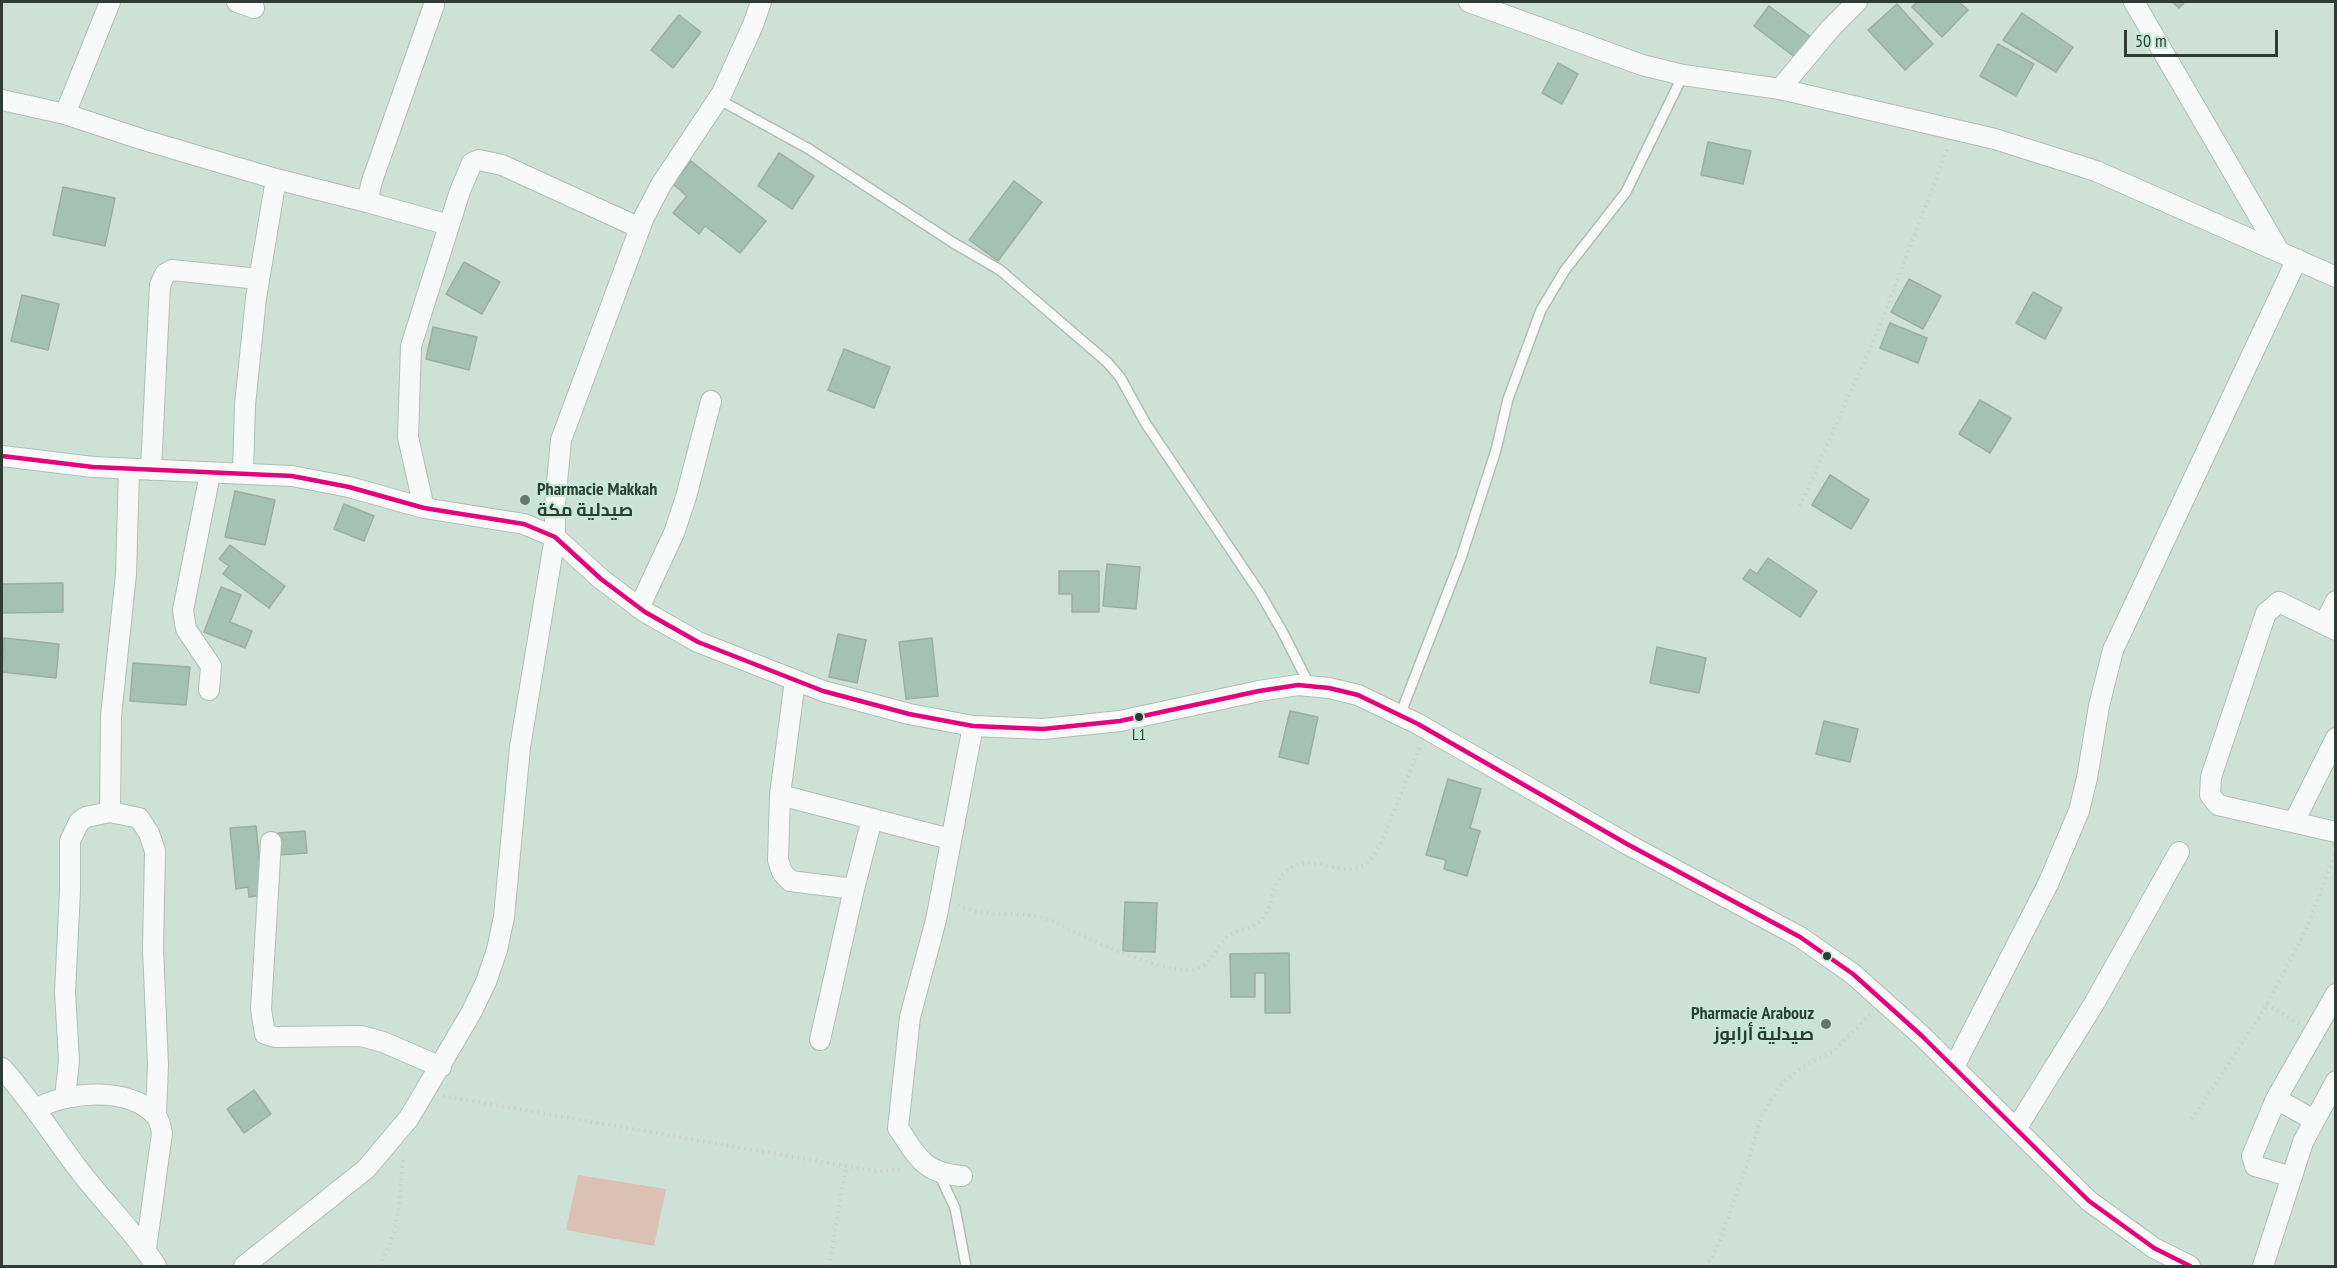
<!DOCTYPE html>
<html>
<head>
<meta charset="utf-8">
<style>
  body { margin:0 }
  #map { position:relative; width:2337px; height:1268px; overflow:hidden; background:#cee1d7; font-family:"PT Sans Narrow",sans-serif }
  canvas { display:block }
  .frame { position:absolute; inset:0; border:3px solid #2e3c35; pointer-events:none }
  .scale { position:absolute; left:2124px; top:30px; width:154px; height:27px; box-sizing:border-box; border:3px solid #2e3c35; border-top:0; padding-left:8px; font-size:18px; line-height:21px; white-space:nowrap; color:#2e3c35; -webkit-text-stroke:4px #c6e9d7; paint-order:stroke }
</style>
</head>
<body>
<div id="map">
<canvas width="2337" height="1268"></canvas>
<div class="frame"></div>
<div class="scale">50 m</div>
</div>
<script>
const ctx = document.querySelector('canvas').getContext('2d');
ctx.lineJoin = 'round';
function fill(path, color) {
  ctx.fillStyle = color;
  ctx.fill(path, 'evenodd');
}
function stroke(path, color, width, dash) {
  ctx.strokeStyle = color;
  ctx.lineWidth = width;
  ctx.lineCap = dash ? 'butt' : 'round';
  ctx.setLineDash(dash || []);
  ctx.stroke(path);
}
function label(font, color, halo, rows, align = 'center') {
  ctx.font = font + ' "PT Sans Narrow",Cairo,sans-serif';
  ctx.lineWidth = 4.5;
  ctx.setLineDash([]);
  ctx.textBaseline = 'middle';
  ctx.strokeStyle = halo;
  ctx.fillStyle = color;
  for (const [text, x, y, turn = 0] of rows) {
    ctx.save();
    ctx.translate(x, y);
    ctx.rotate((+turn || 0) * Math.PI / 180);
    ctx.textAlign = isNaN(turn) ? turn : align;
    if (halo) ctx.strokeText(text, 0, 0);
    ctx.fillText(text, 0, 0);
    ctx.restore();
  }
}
fill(new Path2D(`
  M578,1175L666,1189L654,1246L566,1230Z`), '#dbc0b4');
const building = new Path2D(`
  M1917,2H1959L1968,10L1942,37L1912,7Z
  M2172,2H2185L2179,8Z
  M1897,4L1933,44L1905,70L1868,30Z
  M1769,6L1811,37L1796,58L1754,26Z
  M2022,13L2073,47L2056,72L2003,40Z
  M679,15L701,32L673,68L651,50Z
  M1998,44L2034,64L2016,96L1980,76Z
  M1558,63L1578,74L1562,104L1542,93Z
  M1708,142L1751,151L1743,184L1701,175Z
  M779,153L814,176L792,209L758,186Z
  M691,161L766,221L740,253L705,226L699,234L673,213L687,196L673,184Z
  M1014,181L1042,202L998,261L969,240Z
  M63,187L115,198L105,246L53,235Z
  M464,262L500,282L482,314L446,294Z
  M1909,279L1941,296L1923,329L1891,312Z
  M2033,292L2062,308L2045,339L2016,323Z
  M22,295L59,304L48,350L11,341Z
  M1890,323L1927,338L1918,363L1880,348Z
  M433,327L477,337L469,370L426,359Z
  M844,349L890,367L874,408L828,390Z
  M1980,400L2011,418L1990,453L1959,434Z
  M1830,475L1869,500L1851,529L1812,505Z
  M235,491L275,500L265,545L225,537Z
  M344,504L374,516L364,541L334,529Z
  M230,545L285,586L269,608L223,574L229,566L219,559Z
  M1768,558L1817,591L1800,617L1743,579L1750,569L1757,574Z
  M1107,564L1140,567L1136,609L1103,606Z
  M1059,571H1099V612H1072V594H1059Z
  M63,583V612L2,613V584Z
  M221,587L241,595L230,622L252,631L245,648L204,632Z
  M838,634L866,640L857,683L829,677Z
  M4,638L59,644L56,678L2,672Z
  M932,638L938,696L906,699L899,642Z
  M1657,647L1706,658L1699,693L1650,683Z
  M133,663L190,667L186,705L130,701Z
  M1290,711L1318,717L1308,764L1279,757Z
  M1824,721L1858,729L1850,762L1816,754Z
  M1448,779L1481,789L1470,828L1480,831L1467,876L1444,869L1446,860L1426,855Z
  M256,826L263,895L249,897L248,887L236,889L230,828Z
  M305,831L307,853L279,855L278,833Z
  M1125,902L1157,903L1155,952L1123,951Z
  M1289,953L1290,1013H1265V973H1255V997H1231L1230,954Z
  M254,1090L271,1114L244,1133L227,1109Z`);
fill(building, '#a4c1b4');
stroke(building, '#9eaca5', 1.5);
const service = new Path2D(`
  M718,99L809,149L952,242L1000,270L1107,362L1120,377L1146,424L1260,593L1282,631L1310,686
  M1400,715L1461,558L1496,450L1508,399L1541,310L1565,270L1626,192L1683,75
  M939,1174L955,1208L966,1266`);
const minor = new Path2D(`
  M237,2L254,8
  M1469,2L1642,65L1683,75L1780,89L1995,139L2096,171L2336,277
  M2134,2L2279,251
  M434,5L372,181L367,202L449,225
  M1780,89L1830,29L1857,2
  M2,100L65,114L144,140L276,179L367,202
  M65,114L110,2
  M2,456L93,467L292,476L349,487L424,508L524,524L555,537L601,579L645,612L698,642L823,691L909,714L973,726L1043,729L1120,721L1259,691L1298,685L1329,688L1358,695L1418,724L1627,844L1800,937L1853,974L1922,1036L2089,1201L2154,1248L2190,1266
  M151,470L160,285L165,274L172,270L259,279
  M243,472L245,405L256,298L276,179
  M424,508L408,437L411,346L460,191L472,163L479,160L502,165L640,228
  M639,608L674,533L686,497L711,401
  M2324,624L2336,601
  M2336,630L2279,602L2266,613L2211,777L2210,795L2218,805L2336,832
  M795,680L780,795L778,860L782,872L790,881L854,889L872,819
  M209,690L211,666L186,629L183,610L210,474
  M780,795L950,839
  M110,812L111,716L126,574L129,470
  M2294,822L2336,738
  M271,842L261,1009L265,1034L275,1037L361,1036L383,1042L441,1067
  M820,1040L854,889
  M1954,1067L2048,884L2079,811L2087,778L2099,706L2113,650L2297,259
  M2,1068C31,1100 53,1136 79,1170C104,1203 134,1231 156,1266
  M65,1097L69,1061L65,992L70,891V841L79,822L86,817L110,812L139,818L149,833L155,851L153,949L158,1065L156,1115
  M2276,1099L2252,1156L2255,1166L2292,1177
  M36,1109C67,1091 130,1086 156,1116C160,1121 161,1127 162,1133L146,1249
  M2314,1120L2276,1099L2336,994
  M2016,1129L2095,1002L2179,852
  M962,1176C923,1173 918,1157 898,1128L910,1017L936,920L973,726
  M244,1266L366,1169L409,1118L471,1013L486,982L497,950L504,917L520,747L555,537V504L561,440L644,217L662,183L722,93L753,25L761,2
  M2263,1266L2303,1142L2336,1081`);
stroke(service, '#afbeb7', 12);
stroke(minor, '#afbeb7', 22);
stroke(new Path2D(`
  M1800,506L1881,323L1948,147
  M958,905C989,920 1018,909 1047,919C1057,922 1066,929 1076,933C1100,944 1176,979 1200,968C1213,961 1217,946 1227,937C1239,927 1256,931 1265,915C1274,901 1272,882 1286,871C1303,856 1323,866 1342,869C1352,871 1364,867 1371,859C1381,846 1387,828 1393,814C1402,791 1411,769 1420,747
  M2267,1004L2299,1024
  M443,1096L846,1166L878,1171L903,1169
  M2192,1119L2264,1010L2306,930L2336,852
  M379,1266C401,1227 399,1201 403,1157
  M829,1266L846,1167
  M1704,1266L1712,1258L1720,1240L1745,1171L1762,1115L1781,1084L1802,1067L1834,1051L1870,1015`), '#cbd0cd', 4, [1.5, 4.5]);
stroke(service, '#f8faf9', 9);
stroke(minor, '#f8faf9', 20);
stroke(new Path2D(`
  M2,456L93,467L292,476L349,487L424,508L524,524L555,537L601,579L645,612L698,642L823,691L909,714L973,726L1043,729L1120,721L1259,691L1298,685L1329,688L1358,695L1418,724L1627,844L1800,937L1853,974L1922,1036L2089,1201L2154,1248L2190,1266`), '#e5007d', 4.5);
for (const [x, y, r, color] of [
  [525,500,6,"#66766e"],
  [1139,717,5,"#2e3c35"],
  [1827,956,5,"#2e3c35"],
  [1826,1024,6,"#66766e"]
]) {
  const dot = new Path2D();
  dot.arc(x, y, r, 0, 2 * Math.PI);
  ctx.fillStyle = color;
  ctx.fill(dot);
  stroke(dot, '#c6e9d7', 2);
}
label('16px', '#2e3c35', '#c6e9d7', [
  ["L1",1139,735]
]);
label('bold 18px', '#2e3c35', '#c6e9d7', [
  ["Pharmacie Makkah",537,490],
  ["صيدلية مكة",537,511],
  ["Pharmacie Arabouz",1814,1014,"right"],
  ["صيدلية أرابوز",1814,1035,"right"]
], 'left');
</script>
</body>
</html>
